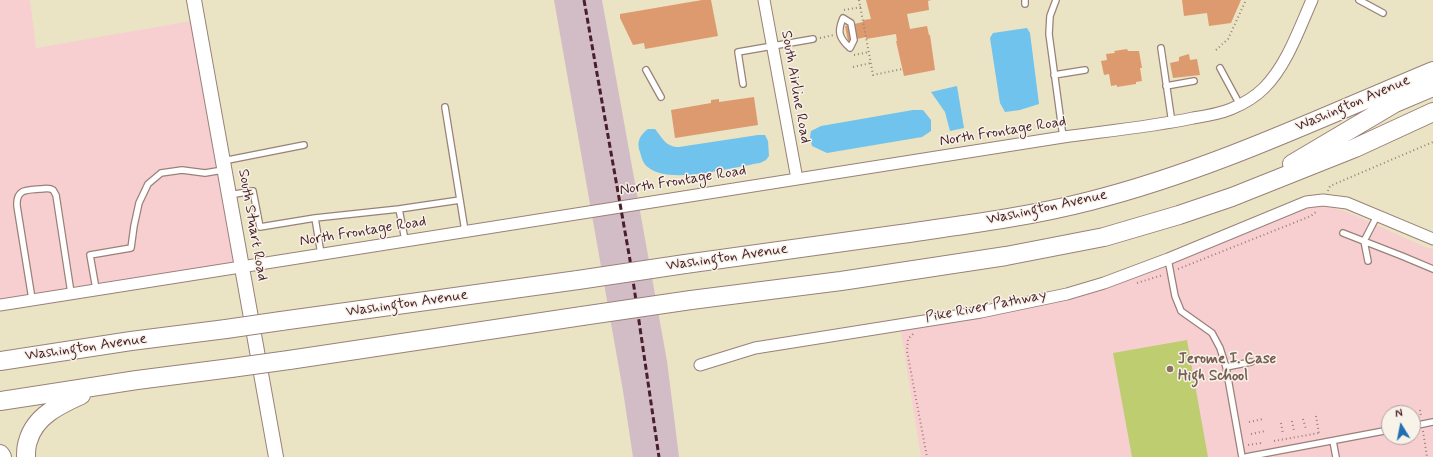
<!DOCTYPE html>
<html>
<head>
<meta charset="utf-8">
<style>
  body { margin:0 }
  #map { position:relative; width:1433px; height:457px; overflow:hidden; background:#eae3c4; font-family:Mynerve,sans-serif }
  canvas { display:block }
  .north { position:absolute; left:1381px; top:405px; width:40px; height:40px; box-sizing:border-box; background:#f7f3e8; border:1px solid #b29e9c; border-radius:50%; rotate:350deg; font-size:11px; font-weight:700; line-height:16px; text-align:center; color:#4a1f2b }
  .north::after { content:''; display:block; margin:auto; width:14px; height:18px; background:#1f6fb2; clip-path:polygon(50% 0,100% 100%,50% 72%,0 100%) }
</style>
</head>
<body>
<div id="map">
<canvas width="1433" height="457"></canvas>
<div class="north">N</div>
</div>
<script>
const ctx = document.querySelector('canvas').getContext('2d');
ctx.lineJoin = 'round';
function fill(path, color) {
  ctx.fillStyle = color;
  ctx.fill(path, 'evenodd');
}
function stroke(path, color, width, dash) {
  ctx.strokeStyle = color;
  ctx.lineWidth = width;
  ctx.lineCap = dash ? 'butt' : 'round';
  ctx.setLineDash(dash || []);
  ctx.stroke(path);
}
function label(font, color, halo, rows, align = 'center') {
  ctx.font = font + ' Mynerve,sans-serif';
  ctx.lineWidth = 3;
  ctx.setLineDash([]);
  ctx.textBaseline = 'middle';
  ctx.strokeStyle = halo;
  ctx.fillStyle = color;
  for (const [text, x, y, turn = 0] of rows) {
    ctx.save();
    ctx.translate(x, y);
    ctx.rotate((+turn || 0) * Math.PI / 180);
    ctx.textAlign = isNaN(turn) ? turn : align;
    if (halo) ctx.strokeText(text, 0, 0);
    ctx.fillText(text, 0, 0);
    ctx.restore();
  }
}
fill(new Path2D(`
  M0,0H30L36,48L197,20L242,266L0,305Z
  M1323,200L1334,208L1350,213L1425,247L1433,249V457H921L900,325L1067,294ZM1389,413H1413V437H1389Z`), '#f7cfd1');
fill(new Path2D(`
  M554,0H602L667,361L679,457H633L623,391Z`), '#d2bdc6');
fill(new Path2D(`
  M1187,340L1208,457H1132L1113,353Z`), '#bdcd70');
fill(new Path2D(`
  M1027,28L1030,33L1039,104L1020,110L1005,112L1000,103L990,38L993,33Z
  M957,86L964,128L950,131L945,112L931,92Z
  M913,110H923L931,120V131L922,137L827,153L812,146L810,137L811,131L821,126Z
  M648,129H655C663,139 666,147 679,147L758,135H765L768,141L769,156L766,160L760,163C734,167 670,185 649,168C643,164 642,159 640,152C636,142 640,135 648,129Z`), '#70c3ec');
fill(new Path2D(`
  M702,0H711L718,36L645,49L644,43L633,45L620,18V14Z
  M866,0H931L928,1L929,10L907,14L910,29L927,26L929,35H930L935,70L904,76L896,41H897L896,34L866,39V37L848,41L845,26L863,22V20L871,19Z
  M1182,0H1241L1231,23L1209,26L1207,13L1184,16Z
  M1127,49L1128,51H1139L1142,68H1140L1142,81L1136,82V84L1117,87V85L1111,86L1109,74L1104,75L1101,61L1107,60L1106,54L1115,53L1114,51Z
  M1189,54L1190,60L1197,59L1200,75L1173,78L1170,63L1179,61V57Z
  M754,97L758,125L675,138L671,110L711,103V100L719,99V102Z`), '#de9a6f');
const service = new Path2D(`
  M1025,0V4
  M1056,0L1050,16L1049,34L1063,137
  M1359,0L1383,13
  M843,18L851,23L854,40L850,48C839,38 837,32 843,18Z
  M1161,48L1172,123
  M1220,68L1240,105
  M646,70L661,97
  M1054,75L1085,70
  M743,84L738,52L813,39
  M1166,86L1194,81
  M445,107L465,231
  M223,161L304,145
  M229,195L253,191L260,227L315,218L321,254
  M315,218L399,209
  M1343,233L1402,256L1433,269
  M405,240L399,209L460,200
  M1168,259L1175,296L1181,311L1212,333L1220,348L1226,367L1242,457
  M1368,261L1364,241L1377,216
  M96,289L90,255L131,248L134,226L139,203L148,184L161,173L182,170L205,173L223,170
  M32,299L17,206C16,189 26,190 40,189C44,189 49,187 53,190C54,191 55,194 56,195L71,293
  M1226,367L1251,362
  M1413,426L1433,422
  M1333,441L1336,457
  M1246,457L1389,430`);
const minor = new Path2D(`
  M764,0L797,179
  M0,305L1063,137C1107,131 1150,127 1193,118C1206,116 1219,114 1231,109C1243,104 1255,97 1264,88C1287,65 1299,29 1312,0
  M700,365L755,348L981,312L1067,294L1104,283L1168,259L1306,202L1323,200L1347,203L1433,239`);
const tertiary = new Path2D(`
  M194,0L276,457`);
const primary = new Path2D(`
  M1292,164L1395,103L1433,87
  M685,264C757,254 829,244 901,234C964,225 1028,217 1090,201C1209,171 1320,118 1433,71
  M691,300L841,281L1006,256L1104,237L1179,215L1232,197L1355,148L1433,112
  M281,321L578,280
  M289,360L582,316
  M0,361L131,341L226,329
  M0,401L137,380L231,368
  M0,454L2,457
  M26,457C26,452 26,446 28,441C35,416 59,405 81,395`);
stroke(service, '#9a8178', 8);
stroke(minor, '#9a8178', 13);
stroke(tertiary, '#9a8178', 16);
stroke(primary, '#9a8178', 20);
stroke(new Path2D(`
  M859,0L873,75L902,69
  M844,10L861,7
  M820,38L834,35
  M1216,50L1228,39L1246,0
  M854,55L869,52
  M853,67L871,63
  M1328,191L1330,186L1433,142
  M1178,269L1311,216L1316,212
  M1137,283L1163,275
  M913,334L908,339L907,351L927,457
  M1420,410L1421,417
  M1316,416L1319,434
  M1303,419L1306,429
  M1292,421L1294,431
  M1249,422L1263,419
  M1281,423L1283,434
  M1423,431L1427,457
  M1251,434L1265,431
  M1274,441L1319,433
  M1248,445L1261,443`), '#9a8178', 2, [1, 3]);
stroke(service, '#fff', 5.5);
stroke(minor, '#fff', 11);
stroke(tertiary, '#fff', 14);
stroke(primary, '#fff', 18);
stroke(new Path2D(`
  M584,0L630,260L659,457`), '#4a1f2b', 3, [6, 3]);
const primaryBridge = new Path2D(`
  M578,280L685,264
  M582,316L691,300
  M226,329L281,321
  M231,368L289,360`);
stroke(primaryBridge, '#9a8178', 20, []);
stroke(primaryBridge, '#fff', 18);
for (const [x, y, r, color] of [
  [1170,369,4,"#8d6e63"]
]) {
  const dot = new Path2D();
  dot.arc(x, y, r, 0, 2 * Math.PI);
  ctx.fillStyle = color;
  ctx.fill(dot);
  stroke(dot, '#f7f3e8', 1.5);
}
label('15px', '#4a1f2b', '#f7f3e8', [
  ["South Airline Road",795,87,80],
  ["Washington Avenue",1353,104,-23],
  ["North Frontage Road",1003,132,-9],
  ["North Frontage Road",683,181,-9],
  ["Washington Avenue",1047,208,-12],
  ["South Stuart Road",252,225,80],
  ["North Frontage Road",363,232,-9],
  ["Washington Avenue",727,258,-8],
  ["Washington Avenue",407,304,-8],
  ["Pike River Pathway",986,307,-11],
  ["Washington Avenue",86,348,-8]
]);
label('bold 15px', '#785e54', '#f7f3e8', [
  ["Jerome I. Case",1178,360],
  ["High School",1178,377]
], 'left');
</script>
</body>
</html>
